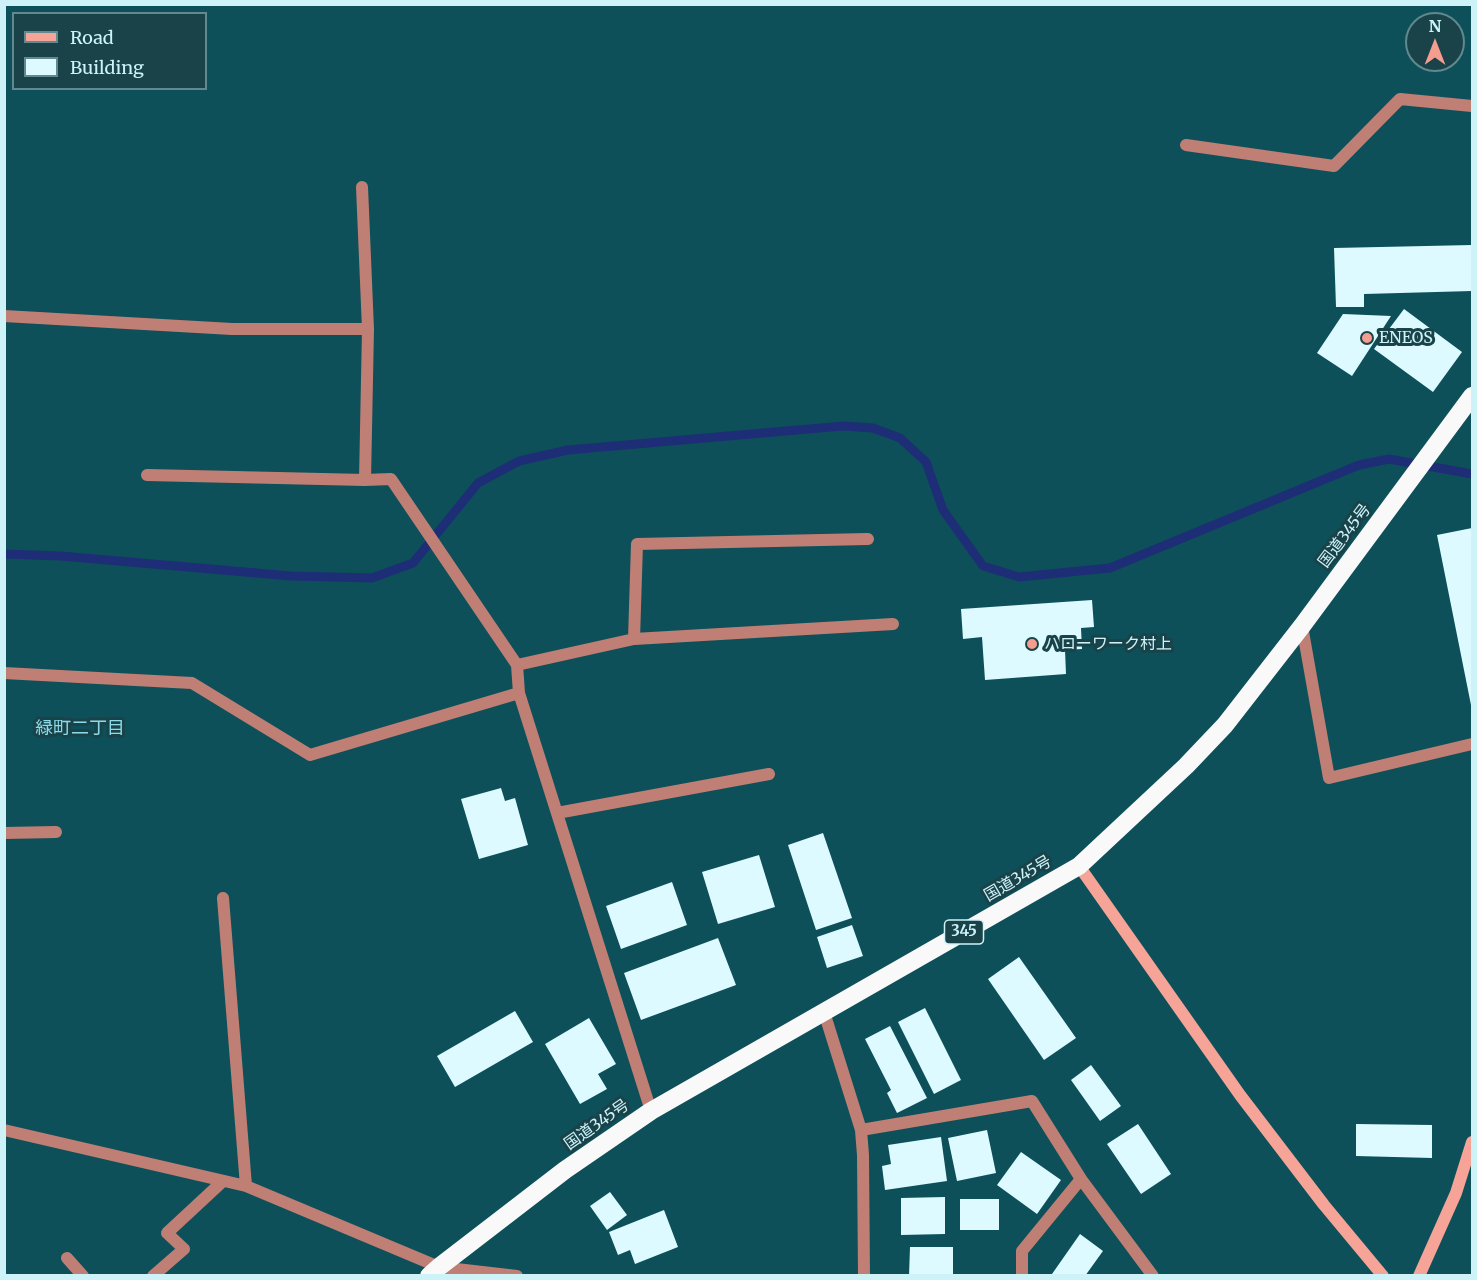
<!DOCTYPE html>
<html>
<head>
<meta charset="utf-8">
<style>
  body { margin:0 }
  #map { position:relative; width:1477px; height:1280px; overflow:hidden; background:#0e5059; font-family:Merriweather,serif }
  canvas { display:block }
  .frame { position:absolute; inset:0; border:6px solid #cdf2f8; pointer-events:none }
  .legend { position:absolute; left:12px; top:12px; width:195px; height:78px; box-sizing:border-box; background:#194349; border:2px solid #61898f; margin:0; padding:8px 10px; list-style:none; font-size:18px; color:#cdf2f8 }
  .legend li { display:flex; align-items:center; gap:12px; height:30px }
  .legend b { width:30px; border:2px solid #61898f }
  .north { position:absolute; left:1405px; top:12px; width:60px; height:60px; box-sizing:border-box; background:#194349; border:2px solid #61898f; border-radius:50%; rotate:0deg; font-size:16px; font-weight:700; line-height:24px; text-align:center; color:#cdf2f8 }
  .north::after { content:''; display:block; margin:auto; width:21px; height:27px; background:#f59d8f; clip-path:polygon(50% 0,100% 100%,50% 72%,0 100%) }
</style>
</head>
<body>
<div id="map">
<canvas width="1477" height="1280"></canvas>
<div class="frame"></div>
<ul class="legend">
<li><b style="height:8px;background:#f6a497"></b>Road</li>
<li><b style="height:16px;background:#dcfaff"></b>Building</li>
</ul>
<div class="north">N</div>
</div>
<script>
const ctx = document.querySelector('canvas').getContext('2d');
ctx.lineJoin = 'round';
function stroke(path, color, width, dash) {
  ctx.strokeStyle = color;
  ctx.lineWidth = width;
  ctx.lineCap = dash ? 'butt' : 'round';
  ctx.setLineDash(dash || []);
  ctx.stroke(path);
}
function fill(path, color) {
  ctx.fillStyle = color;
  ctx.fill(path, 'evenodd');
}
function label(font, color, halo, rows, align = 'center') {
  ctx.font = font + ' Merriweather,"Noto Sans JP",serif';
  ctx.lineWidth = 6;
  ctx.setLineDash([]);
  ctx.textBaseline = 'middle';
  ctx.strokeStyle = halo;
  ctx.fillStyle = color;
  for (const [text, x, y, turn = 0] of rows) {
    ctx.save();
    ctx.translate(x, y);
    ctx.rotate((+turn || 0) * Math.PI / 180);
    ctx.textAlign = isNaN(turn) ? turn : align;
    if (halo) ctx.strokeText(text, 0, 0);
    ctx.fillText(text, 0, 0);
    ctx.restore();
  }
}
stroke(new Path2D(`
  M4,554L61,556L291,576L372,578L413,563L478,483L519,461L568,450L843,426L873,428L900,438L926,462L943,510L983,566L1019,577L1110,568L1359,465L1389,459L1472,474`), '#1e2e76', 9);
fill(new Path2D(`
  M1472,245V291L1364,294V307H1336L1334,248Z
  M1404,309L1462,352L1433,392L1374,349Z
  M1343,314L1391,316L1352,376L1317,353Z
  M1472,528V705H1471L1437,535Z
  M1092,600L1094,627L1081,628L1082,649L1065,650L1066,674L985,680L982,637L963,639L961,609Z
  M501,788L505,801L515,798L528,845L479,859L461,799Z
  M823,833L852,918L816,930L788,845Z
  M759,855L775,907L718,924L702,872Z
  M672,882L687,925L621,949L606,906Z
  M852,925L863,956L827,968L817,937Z
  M718,938L736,985L641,1020L624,973Z
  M1019,957L1076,1038L1044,1060L988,979Z
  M925,1008L961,1080L934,1094L898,1022Z
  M515,1011L533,1042L455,1087L437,1056Z
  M589,1018L616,1064L598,1074L607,1089L580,1104L545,1044Z
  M890,1026L927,1098L897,1113L887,1093L891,1090L865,1039Z
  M1091,1065L1121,1106L1100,1121L1071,1080Z
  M1138,1124L1171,1174L1141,1194L1107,1144Z
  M1356,1124L1432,1125V1158L1356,1156Z
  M987,1130L996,1173L957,1181L948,1138Z
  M941,1137L947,1181L885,1190L882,1166L891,1164L888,1145Z
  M1021,1152L1061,1180L1037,1214L997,1185Z
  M610,1192L627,1215L607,1230L590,1206Z
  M945,1197V1234L901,1235V1198Z
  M960,1199H999V1230H960Z
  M664,1210L678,1247L635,1264L630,1250L618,1255L609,1232Z
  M1080,1234L1103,1251L1085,1276H1053L1052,1274Z
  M910,1247H953V1276H909Z`), '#dcfaff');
stroke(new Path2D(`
  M1186,145L1334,166L1400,99L1472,106
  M362,187L368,329
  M4,316L232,329H368L365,480L391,479L517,665L519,693
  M147,475L365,480
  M1302,626L1329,778L1472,744
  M634,639L637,544L868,539
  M517,665L634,639L893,624
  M4,673L192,683L310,755L519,693L651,1111
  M557,813L769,774
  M4,833L56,832
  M223,898L246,1186
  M824,1012L861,1130L863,1155L864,1276
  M4,1130L246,1186L439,1267L517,1276
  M861,1130L1032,1101L1081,1179L1153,1276
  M67,1258L83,1276
  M153,1276L184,1249L167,1233L223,1181
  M1022,1276V1251L1081,1179`), '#c07f75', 12);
stroke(new Path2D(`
  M1079,866L1240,1095L1324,1205L1383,1276
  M1419,1276L1456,1193L1472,1142`), '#f6a497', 12);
stroke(new Path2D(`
  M429,1276L439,1267L565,1170L651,1111L1079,866L1186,766L1225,725L1302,626L1472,396`), '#f9f9f9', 18);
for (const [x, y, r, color] of [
  [1367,338,6,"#f59d8f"],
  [1032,644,6,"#f59d8f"]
]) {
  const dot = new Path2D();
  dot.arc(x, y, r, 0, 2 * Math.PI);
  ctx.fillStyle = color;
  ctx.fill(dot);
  stroke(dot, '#194349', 2);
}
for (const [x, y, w] of [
  [964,932,39]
]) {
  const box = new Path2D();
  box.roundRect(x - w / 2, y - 12, w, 24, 4.5);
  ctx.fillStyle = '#194349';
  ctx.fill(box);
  stroke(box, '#cdf2f8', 1.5);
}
label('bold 15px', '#cdf2f8', null, [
  ["345",964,932]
]);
label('16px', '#cdf2f8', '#194349', [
  ["ENEOS",1379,338],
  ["ハローワーク村上",1044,644]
], 'left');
label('16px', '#cdf2f8', '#194349', [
  ["国道345号",1345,536,-53],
  ["国道345号",1018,879,-30],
  ["国道345号",597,1125,-35]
]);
label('18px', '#8cdae7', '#194349', [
  ["緑町二丁目",80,729]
]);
</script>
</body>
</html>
